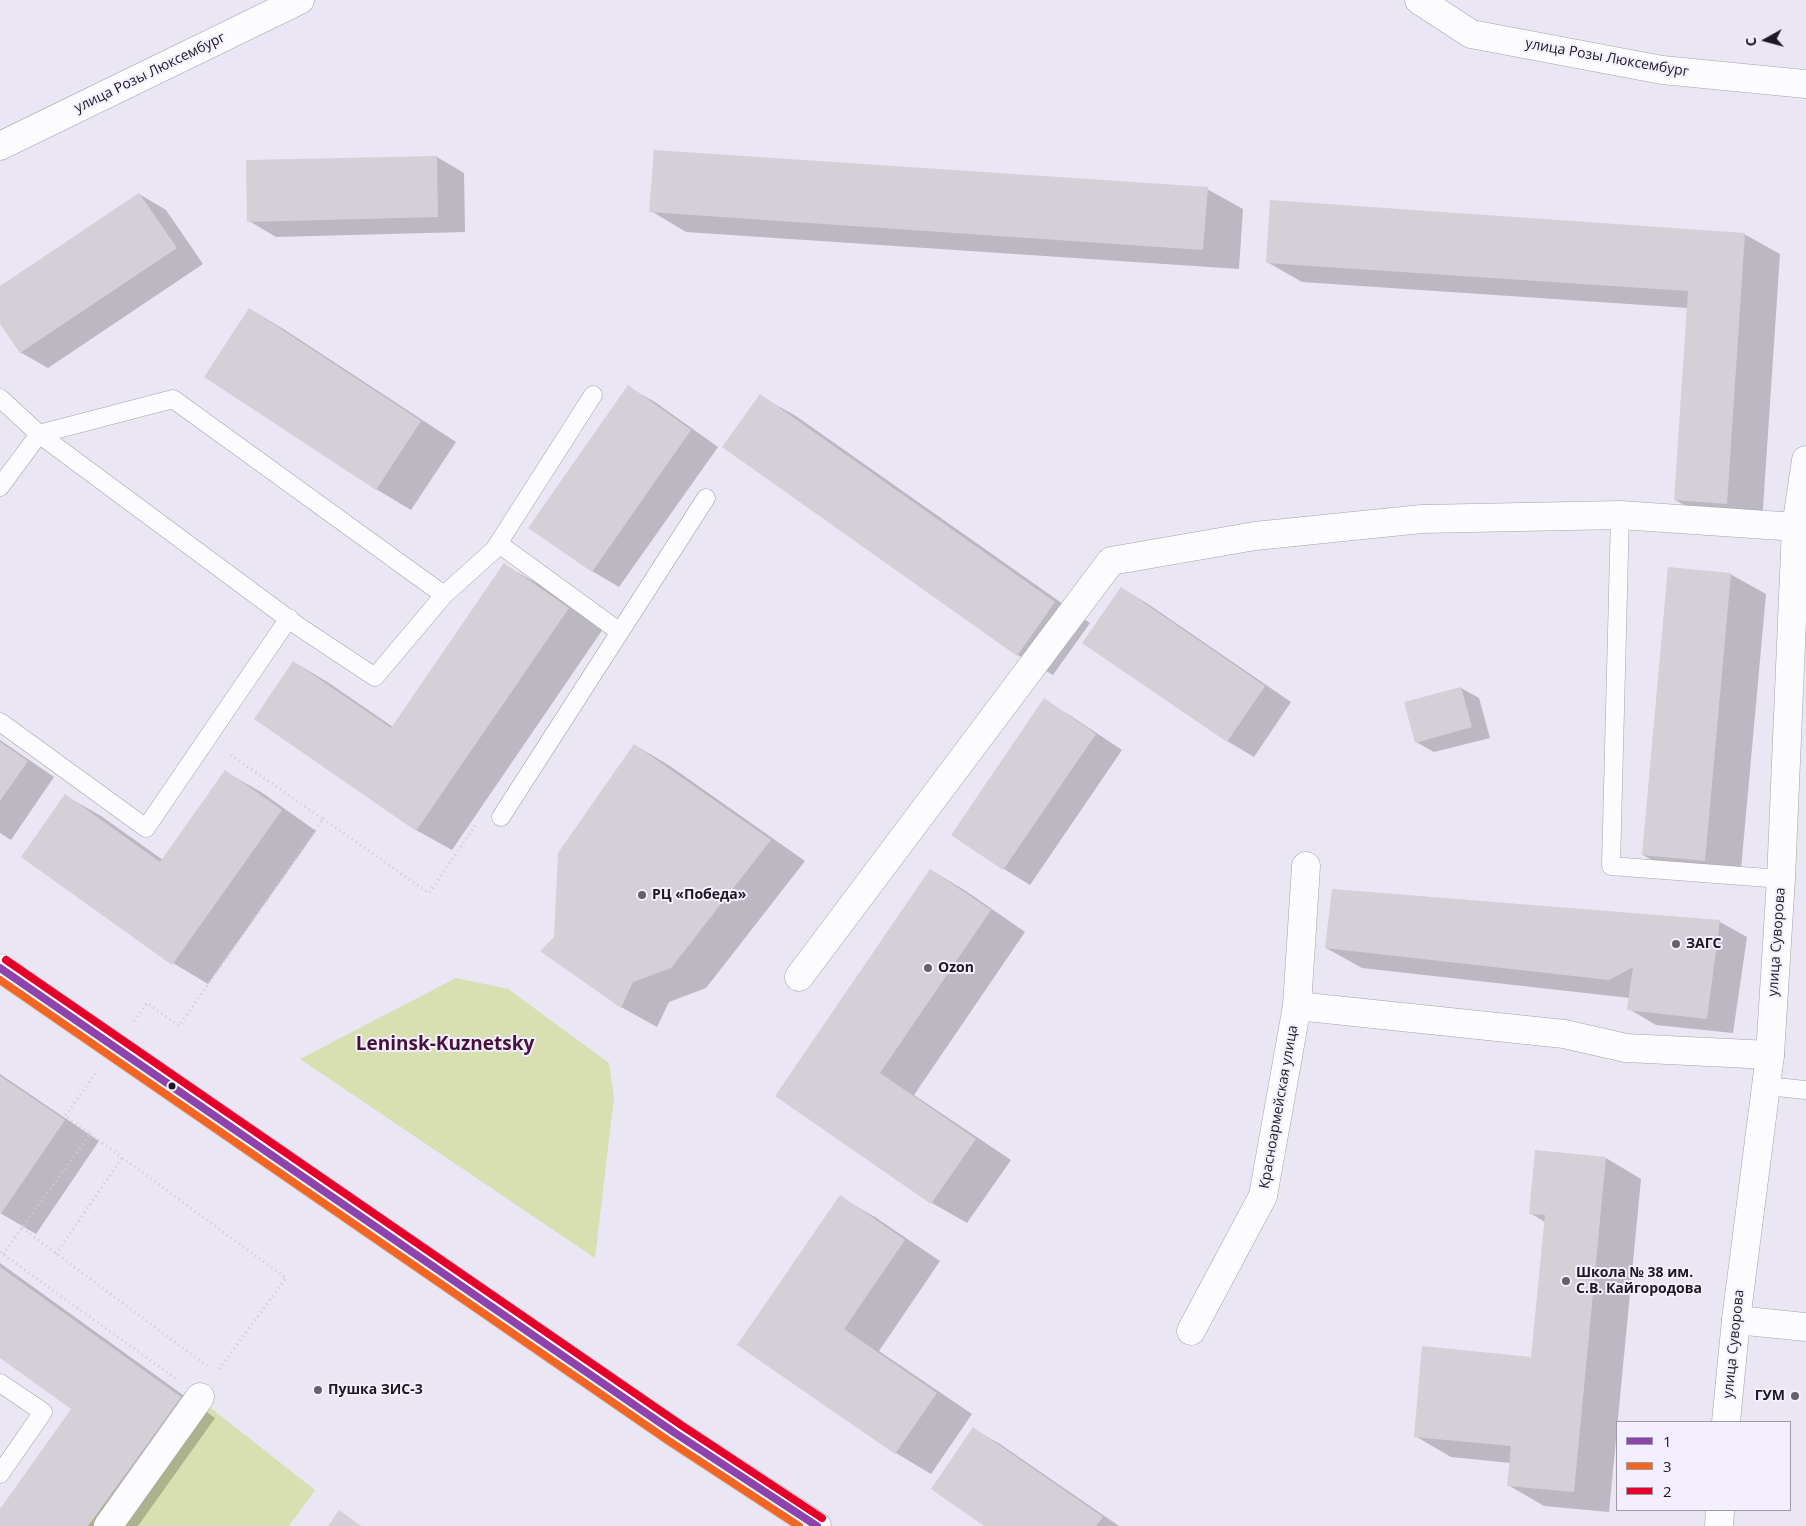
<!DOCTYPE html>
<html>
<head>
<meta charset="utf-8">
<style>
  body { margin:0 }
  #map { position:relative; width:1806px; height:1526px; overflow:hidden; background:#eae6f3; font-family:"Open Sans",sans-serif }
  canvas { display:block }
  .legend { position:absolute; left:1616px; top:1421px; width:175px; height:90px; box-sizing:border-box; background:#f4effe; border:1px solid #9e99a6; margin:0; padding:6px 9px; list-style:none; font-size:15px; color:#1c1921 }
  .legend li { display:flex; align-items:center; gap:10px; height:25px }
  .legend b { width:25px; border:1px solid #9e99a6 }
  .north { position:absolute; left:1741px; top:15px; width:50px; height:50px; -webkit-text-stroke:4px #f4effe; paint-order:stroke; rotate:263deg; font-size:14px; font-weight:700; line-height:20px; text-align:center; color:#1c1921 }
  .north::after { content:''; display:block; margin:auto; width:18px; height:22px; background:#1c1921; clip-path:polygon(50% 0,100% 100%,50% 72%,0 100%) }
</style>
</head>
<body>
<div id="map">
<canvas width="1806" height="1526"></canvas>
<ul class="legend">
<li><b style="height:6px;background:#8e44ad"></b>1</li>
<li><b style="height:6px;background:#f26522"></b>3</li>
<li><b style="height:6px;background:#e4002b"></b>2</li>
</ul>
<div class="north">С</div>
</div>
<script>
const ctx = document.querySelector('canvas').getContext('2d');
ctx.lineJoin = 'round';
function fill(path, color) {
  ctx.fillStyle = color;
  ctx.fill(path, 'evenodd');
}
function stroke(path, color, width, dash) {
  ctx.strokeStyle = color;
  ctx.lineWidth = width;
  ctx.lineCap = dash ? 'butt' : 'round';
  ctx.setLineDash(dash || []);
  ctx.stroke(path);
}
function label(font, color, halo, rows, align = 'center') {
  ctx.font = font + ' "Open Sans",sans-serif';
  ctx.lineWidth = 4;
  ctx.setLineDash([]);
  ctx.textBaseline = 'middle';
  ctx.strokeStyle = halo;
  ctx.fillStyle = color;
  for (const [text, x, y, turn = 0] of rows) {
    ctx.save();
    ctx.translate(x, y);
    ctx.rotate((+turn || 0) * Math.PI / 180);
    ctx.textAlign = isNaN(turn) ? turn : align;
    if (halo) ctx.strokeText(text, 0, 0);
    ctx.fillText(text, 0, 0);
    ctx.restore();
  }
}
fill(new Path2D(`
  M456,978L508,989L609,1063L614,1097L595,1258L300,1059Z
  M189,1391L315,1490L289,1526H88Z`), '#d8dfb0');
fill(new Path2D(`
  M437,157L464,173L465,232L276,237L249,221Z
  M1207,189L1243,209L1239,269L686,232L651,211Z
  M139,194L166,210L203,264L48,368L20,352L0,322V287Z
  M1744,234L1780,254L1762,523L1711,520L1675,500L1688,308L1302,282L1267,262Z
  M250,309L285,330L456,442L411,510L376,489Z
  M628,387L655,402L718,447L619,587L592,571Z
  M760,396L796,416L1090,623L1053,675L1018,655L724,447Z
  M505,565L540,585L603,629L452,850L416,830L294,662L329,683L393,727Z
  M1730,574L1766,594L1740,880L1679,875L1643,855Z
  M1121,588L1148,604L1291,702L1254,757L1227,741Z
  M1461,688L1479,698L1490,738L1434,752L1416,742Z
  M1044,700L1071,716L1122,750L1030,885L1004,869L953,834Z
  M0,740L54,777L11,840L0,833Z
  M635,745L670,766L805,861L706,988L669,1002L657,1027L621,1007L555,937Z
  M226,772L261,792L316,831L208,984L173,963L66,796L101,816L163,860Z
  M931,870L966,891L1025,932L914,1095L1011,1160L967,1223L932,1203L777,1096Z
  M1720,922L1747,937L1733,1033L1656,1025L1629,1009L1630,998L1362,968L1326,948Z
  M0,1074L99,1141L36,1234L0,1213Z
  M1536,1152L1606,1158L1641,1179L1609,1512L1544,1506L1508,1485L1511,1463L1451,1457L1415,1436L1532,1358L1545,1222L1530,1213Z
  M840,1197L875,1217L940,1261L879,1351L972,1414L931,1474L896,1453L739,1345Z
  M0,1263L215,1418L138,1526H0V1511L73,1409L0,1357Z
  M973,1429L1000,1444L1119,1526H987Z`), '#0003');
fill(new Path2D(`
  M654,150L1208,187L1203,250L649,212Z
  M437,156L438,217L247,222L246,160Z
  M139,193L177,248L20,353L0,324V286Z
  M1270,200L1745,233L1727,504L1674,500L1688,291L1266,263Z
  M249,308L421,421L376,490L204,377Z
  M628,385L691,430L592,572L528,528Z
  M760,394L1055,602L1017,656L722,447Z
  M504,563L569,608L416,831L254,719L293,661L391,728Z
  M1668,567L1731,573L1705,861L1642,855Z
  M1121,587L1265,686L1227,742L1082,643Z
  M1461,687L1472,727L1415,743L1404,702Z
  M1044,698L1096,734L1003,870L951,835Z
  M0,742L28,761L0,801Z
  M634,744L771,840L671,968L633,982L621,1008L540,951L554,937L558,853Z
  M225,770L282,810L172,965L21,857L65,794L160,862Z
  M930,869L991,910L880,1073L976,1139L931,1204L775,1096Z
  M1332,889L1720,920L1707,1019L1627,1010L1633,967L1609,980L1325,948Z
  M0,1076L65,1120L0,1215Z
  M1535,1150L1606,1157L1574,1492L1507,1486L1511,1446L1414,1437L1422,1346L1531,1357L1545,1215L1529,1214Z
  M840,1195L905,1240L844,1329L937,1393L895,1454L737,1345Z
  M0,1267L181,1397L88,1526H0V1509L71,1409L0,1358Z
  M973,1427L1103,1517L1096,1526H984L931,1489Z
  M339,1510L361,1526H328Z`), '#d5cfd8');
const lane = new Path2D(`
  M0,398L39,434L298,626L375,677L444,595L173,399L39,434L0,487
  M1620,515L1611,866L1781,879
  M499,544L620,632
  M444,595L494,550L593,395
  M0,722L146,828L289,618
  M501,817L706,498
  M1766,1086L1806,1090
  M0,1383L43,1412L0,1474`);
const street = new Path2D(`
  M799,977L1111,561L1255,536L1422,519L1620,515L1796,527
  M1297,1006L1564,1034L1626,1048L1770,1055
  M1736,1320L1806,1327
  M1191,1331L1263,1196L1297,1006L1306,866
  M108,1526L200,1397`);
const secondary = new Path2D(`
  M1419,0L1471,34L1662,70L1806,84
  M0,146L300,0`);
const primary = new Path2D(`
  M0,968L675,1433L817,1526
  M1726,1422L1736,1320L1770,1055L1781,879L1796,527L1806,460
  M1719,1526L1720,1510`);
stroke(lane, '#a5a2ac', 19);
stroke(street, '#a5a2ac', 29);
stroke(secondary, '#a5a2ac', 29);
stroke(primary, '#a5a2ac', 29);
stroke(new Path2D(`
  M323,819L429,893L477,823
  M134,1021L147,1003L179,1026L323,819L228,753
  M90,1134L286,1278L217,1372
  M22,1228L207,1366
  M0,1252L176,1379
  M3,1254L90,1134L65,1116L96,1073
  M56,1254L122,1158`), '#cdcbcf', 3, [1, 4]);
stroke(lane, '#fcfbfd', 18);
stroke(street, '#fcfbfd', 28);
stroke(secondary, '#fcfbfd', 28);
stroke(primary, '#fcfbfd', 28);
stroke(new Path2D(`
  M0,968L675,1433L817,1526`), '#8e44ad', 8);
stroke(new Path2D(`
  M0,980L669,1441L799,1526`), '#f26522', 8);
stroke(new Path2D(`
  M6,960L681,1425L822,1518`), '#e4002b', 8);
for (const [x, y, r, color] of [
  [642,895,5,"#64616a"],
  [1676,944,5,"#64616a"],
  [928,968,5,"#64616a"],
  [172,1086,4.5,"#1c1921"],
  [1566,1281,5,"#64616a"],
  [318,1390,5,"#64616a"],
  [1795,1396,5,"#64616a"]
]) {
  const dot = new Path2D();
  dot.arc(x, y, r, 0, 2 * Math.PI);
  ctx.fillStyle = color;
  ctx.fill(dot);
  stroke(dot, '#f4effe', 2);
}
label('14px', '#1c1921', '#f4effe', [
  ["улица Розы Люксембург",1607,58,10],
  ["улица Розы Люксембург",150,73,-26],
  ["улица Суворова",1777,942,-86],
  ["Красноармейская улица",1279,1107,-80],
  ["улица Суворова",1734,1344,-84]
]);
label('bold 14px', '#1c1921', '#f4effe', [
  ["РЦ «Победа»",652,895],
  ["ЗАГС",1686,944],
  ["Ozon",938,968],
  ["Школа № 38 им.",1576,1273],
  ["С.В. Кайгородова",1576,1289],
  ["Пушка ЗИС-3",328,1390],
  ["ГУМ",1785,1396,"right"]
], 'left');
label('bold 19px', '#47113d', '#f4effe', [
  ["Leninsk-Kuznetsky",445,1045]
]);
</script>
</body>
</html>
